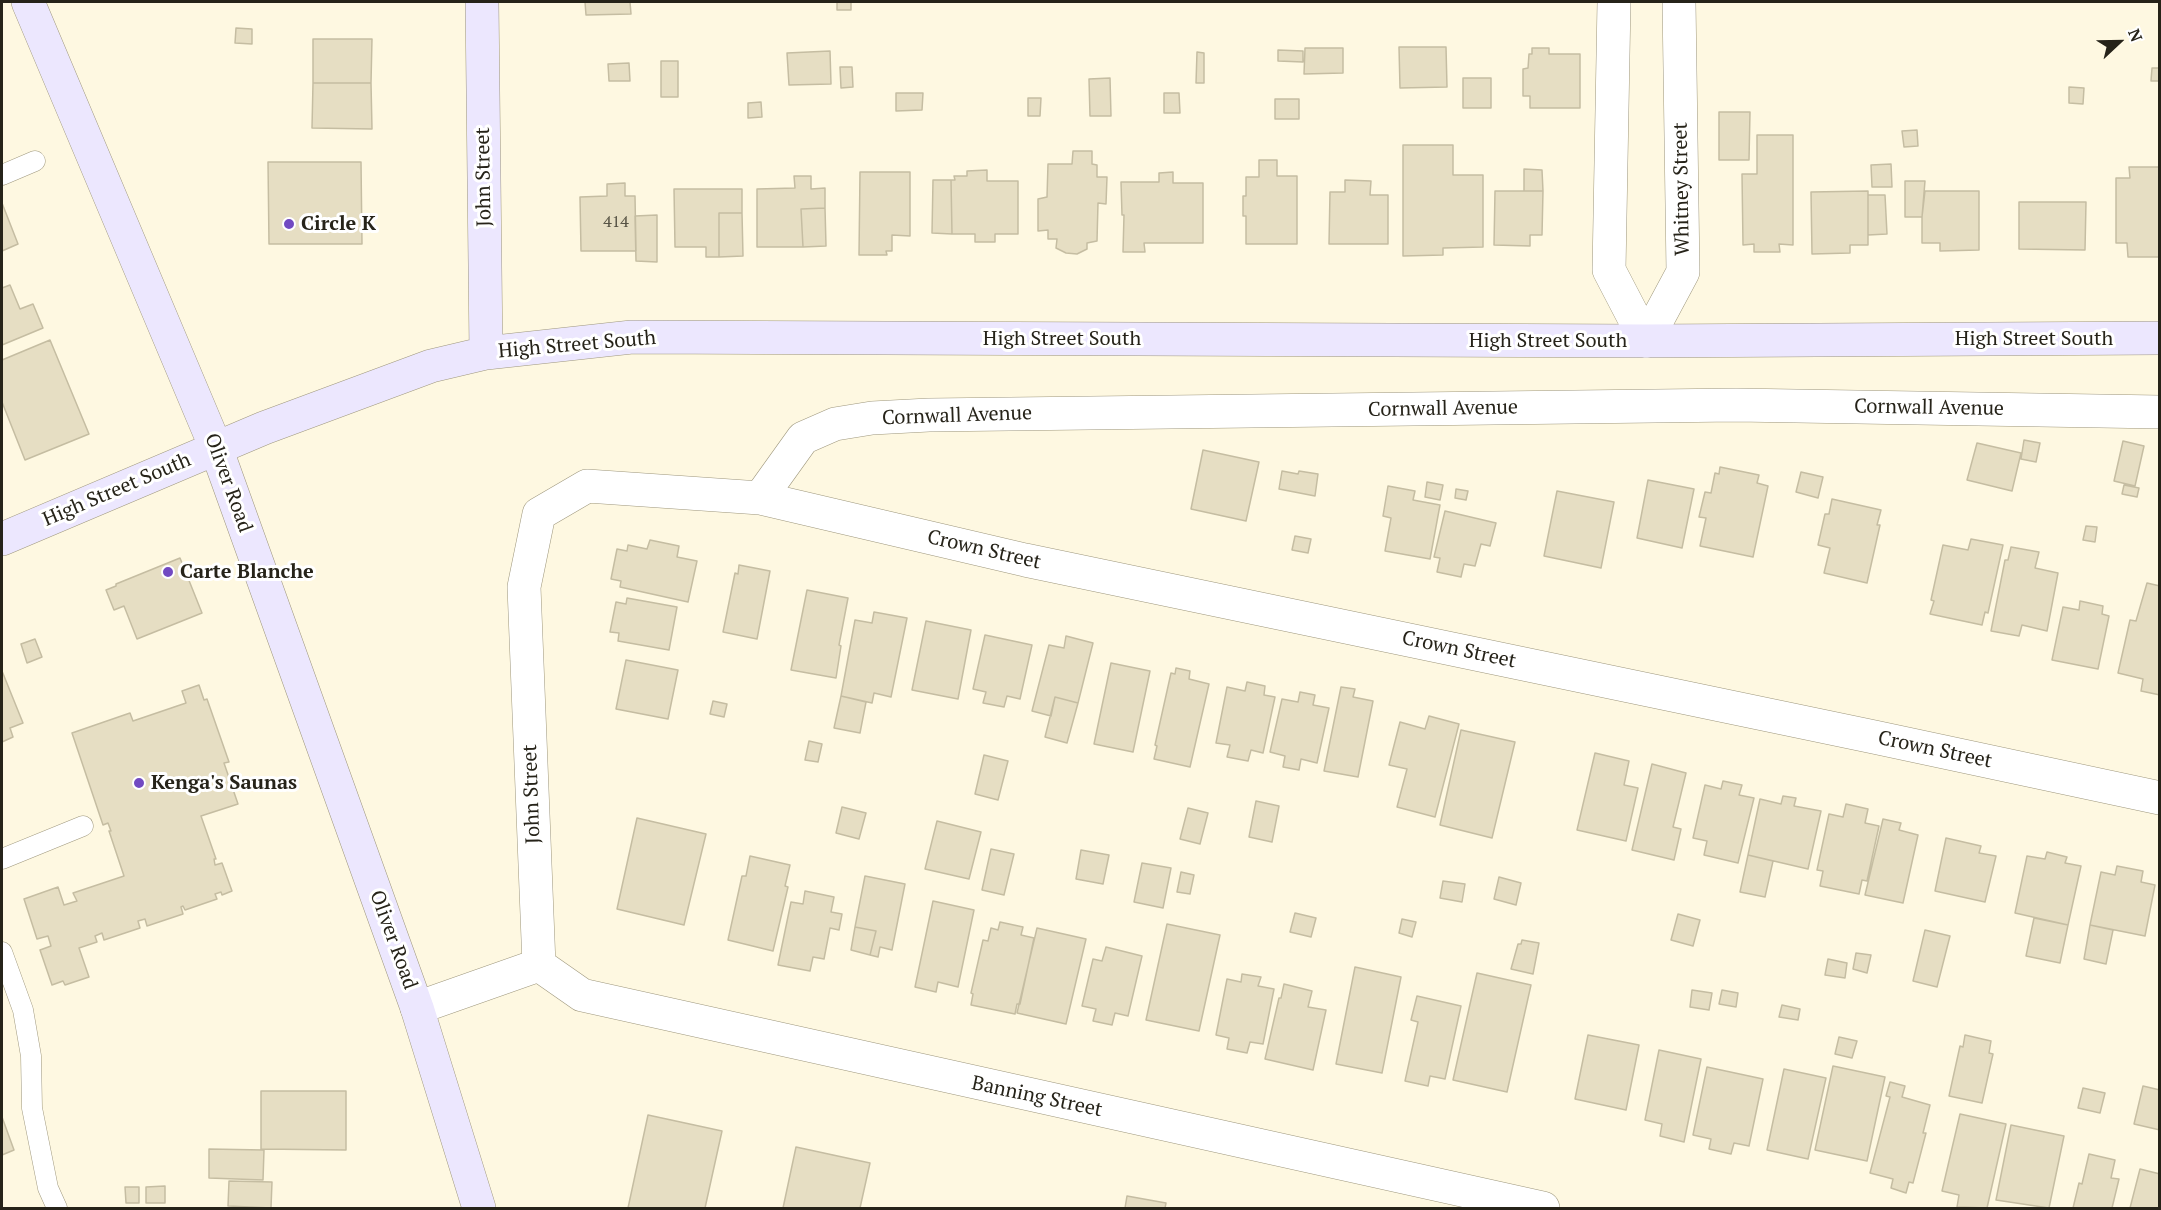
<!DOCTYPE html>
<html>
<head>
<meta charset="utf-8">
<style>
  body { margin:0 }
  #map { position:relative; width:2161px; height:1210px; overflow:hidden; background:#fef8e1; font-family:"PT Serif",serif }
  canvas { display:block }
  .frame { position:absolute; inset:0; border:3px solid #262319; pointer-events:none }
  .north { position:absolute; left:2089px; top:12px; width:60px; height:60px; -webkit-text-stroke:4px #fff; paint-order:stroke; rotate:68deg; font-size:16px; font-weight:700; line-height:24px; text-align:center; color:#262319 }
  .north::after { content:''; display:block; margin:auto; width:21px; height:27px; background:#262319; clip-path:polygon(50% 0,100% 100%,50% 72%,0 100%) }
</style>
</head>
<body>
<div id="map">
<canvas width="2161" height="1210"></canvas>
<div class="frame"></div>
<div class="north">N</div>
</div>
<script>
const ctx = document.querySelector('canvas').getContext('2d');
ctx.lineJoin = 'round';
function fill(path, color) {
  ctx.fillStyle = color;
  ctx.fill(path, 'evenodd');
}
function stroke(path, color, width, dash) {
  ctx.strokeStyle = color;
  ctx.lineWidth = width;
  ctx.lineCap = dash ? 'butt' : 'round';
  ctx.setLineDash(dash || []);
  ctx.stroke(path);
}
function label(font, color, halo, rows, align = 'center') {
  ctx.font = font + ' "PT Serif",serif';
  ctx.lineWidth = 6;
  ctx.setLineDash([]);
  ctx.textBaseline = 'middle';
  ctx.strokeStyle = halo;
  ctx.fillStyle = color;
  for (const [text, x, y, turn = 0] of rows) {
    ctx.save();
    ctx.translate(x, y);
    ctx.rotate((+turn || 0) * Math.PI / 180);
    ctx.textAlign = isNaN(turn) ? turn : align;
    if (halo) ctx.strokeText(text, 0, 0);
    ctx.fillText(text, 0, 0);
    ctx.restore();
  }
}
const building = new Path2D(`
  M585,2H630L631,14L586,15Z
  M837,2H851V10H837Z
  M236,28L252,29V44L235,43Z
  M313,39H372L371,83H313Z
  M1399,47H1446L1447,87L1400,88Z
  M1305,48H1343V73L1304,74Z
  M1532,48H1549V54H1580V108H1530V96H1523V69L1528,68L1529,54H1532Z
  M1278,50L1303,51V62L1278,61Z
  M830,51L831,84L789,85L787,53Z
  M1197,52L1204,53V83H1196Z
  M661,61H678V97H661Z
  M629,63L630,81H609L608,64Z
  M840,67H852L853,87L841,88Z
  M2152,68H2160V81H2151Z
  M1110,78L1111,116H1090L1089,79Z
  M1463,78H1491V108H1463Z
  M313,83H371L372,129L312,128Z
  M2069,87L2084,88L2083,104L2069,103Z
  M896,93H923L922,110L896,111Z
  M1164,93H1179L1180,113H1164Z
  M1028,98H1041L1040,116H1028Z
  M1275,99H1299V119H1275Z
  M761,102L762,117L748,118V103Z
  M1719,112H1750L1749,160H1719Z
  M1917,130L1918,146L1904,147L1902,131Z
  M1757,135H1793V245L1779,244L1780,252H1754V244L1743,245L1742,174H1757Z
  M1403,145H1453V175H1483V247L1443,248V255L1403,256Z
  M1073,151H1092V164L1097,165V177H1107L1106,204L1098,203L1097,241L1087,243V249L1077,254L1066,253L1056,248L1057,239H1048V230L1038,231V199L1047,197L1048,164H1072Z
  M1259,160H1277V176H1297V244H1246V216H1243V196H1246V177H1259Z
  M268,162H361L362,244H269Z
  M1891,164L1892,187H1872L1871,165Z
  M2129,167H2160V257H2128L2127,243H2116V178H2130Z
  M1524,169L1542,170L1543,191H1524Z
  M987,170V181H1018V234H995V242H975V234H952L951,180H955L954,176H967V171Z
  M860,172H910V236L892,235V251H886L887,255H859Z
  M1173,172V183H1203V243H1144L1145,252H1123L1124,215H1122L1121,182H1159V173Z
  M794,176H811V189L825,188V208L801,209L803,247H757V189L795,188Z
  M933,180H951L952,234L932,233Z
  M1345,180L1371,181L1370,195H1388V244H1329L1330,192H1345Z
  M1905,181H1925L1922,217H1905Z
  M625,183V196H635L636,251H581L580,197L607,196V184Z
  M674,189H742V213H719V257H706V247H675Z
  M1495,191H1543L1542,235H1530V246L1494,245Z
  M1868,191V245H1850V253L1812,254L1811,192Z
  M1925,191H1979V250L1940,251V243H1922V217Z
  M1868,195H1885L1887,234L1868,235Z
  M2019,202H2086L2085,250L2019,249Z
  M2,203L18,244L2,251Z
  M825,208L826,246L803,247L801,209Z
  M719,213H742L743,256L719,257Z
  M657,215V262L636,261L635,216Z
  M10,285L20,309L33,304L43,328L2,345V288Z
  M50,340L89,434L25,460L2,402V360Z
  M2024,440L2040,443L2036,462L2021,459Z
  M2123,441L2144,446L2135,486L2114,481Z
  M1977,443L2021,453L2012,491L1967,480Z
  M1203,450L1259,462L1246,521L1191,509Z
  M1720,467L1759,475L1757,483L1768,486L1753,557L1700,546L1706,518L1699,517L1705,492L1711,493L1715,473L1719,474Z
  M1282,471L1298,474L1299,471L1318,474L1315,496L1279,489Z
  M1801,472L1823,477L1818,498L1796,492Z
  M1648,480L1694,489L1682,548L1637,538Z
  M1427,482L1443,485L1440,500L1425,497Z
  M2124,485L2139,488L2137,497L2122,494Z
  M1388,486L1415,491L1413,500L1440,505L1430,559L1385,551L1391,518L1383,516Z
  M1456,489L1468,491L1466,500L1455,498Z
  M1557,491L1614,502L1601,568L1544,556Z
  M1832,499L1881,510L1877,525H1880L1867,583L1824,573L1830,548L1818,545L1825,514H1829Z
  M1445,511L1496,523L1490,546L1481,544L1475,566L1464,564L1461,577L1437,572L1440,558L1434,557Z
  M2086,526L2097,527L2095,542L2083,540Z
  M1295,536L1311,539L1308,553L1292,550Z
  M1971,539L2003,545L1988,613L1985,612L1982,625L1930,614L1934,601L1931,600L1943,545L1968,550Z
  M650,540L679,546L677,557L697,561L688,602L620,587L621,581L611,579L617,549L627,551L628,545L647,549Z
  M2011,547L2039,552L2035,568L2058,573L2047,631L2022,625L2019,636L1991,631L2005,560H2008Z
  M180,558L202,613L137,639L124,606L114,610L106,590L116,586V584Z
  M739,565L770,571L757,639L723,632L735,573L738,574Z
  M2147,583L2160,586V695L2141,691L2143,679L2118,673L2130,620L2136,621Z
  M807,590L848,598L839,645L841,646L836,678L791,670Z
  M627,598L677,607L669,650L618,641L619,633L610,632L616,602L626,604Z
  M2080,601L2103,606L2102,614L2109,616L2098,669L2052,660L2063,607L2079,610Z
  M874,612L907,618L891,697L874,693L872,703L841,696L855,620L872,623Z
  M926,621L971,630L958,699L912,690Z
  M985,635L1032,645L1020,699L1007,696L1004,707L983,703L986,692L973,689Z
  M1066,636L1093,643L1078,703L1055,697L1051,716L1032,711L1049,645L1064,648Z
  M35,639L42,657L27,663L21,644Z
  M626,660L678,670L668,719L616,709Z
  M1111,663L1150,671L1133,752L1094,744Z
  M1176,668L1190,671L1189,679L1209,684L1190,767L1154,759L1157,746L1155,745L1171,673L1175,674Z
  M2,671L23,723L10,728L13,737L2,742Z
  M1247,682L1265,686L1264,695L1275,697L1263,753L1251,750L1248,761L1227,757L1230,745L1216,743L1227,687L1245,691Z
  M199,685L204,700L207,699L229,762L224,763L238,804L201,816L216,859H214L215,865L222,863L232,891L222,895L221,892L215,894L217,899L185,910L183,906L181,907L183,914L147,926L145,919L138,921L140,928L104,940L102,933L95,936L97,942L79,948L89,977L65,985L63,981L52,985L40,950L51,946L48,936L37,939L24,899L58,887L64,905L77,901L73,893L124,876L109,831H111L108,823L103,825L72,733L130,713L133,721L186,703L182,691Z
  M1341,687L1355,689L1353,697L1373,701L1358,777L1324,771Z
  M1300,692L1315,695L1313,705L1329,708L1317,763L1301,759L1299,770L1283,767L1285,756L1270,752L1282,699L1298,702Z
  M841,696L866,702L860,733L834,728Z
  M1055,697L1078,703L1067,743L1045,737Z
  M713,701L727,704L724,717L710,714Z
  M1429,716L1459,724L1435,817L1397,807L1407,769L1389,765L1400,722L1425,729Z
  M1461,730L1515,742L1492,838L1440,825Z
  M809,741L822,744L818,762L805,760Z
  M1595,753L1629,761L1624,785L1638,788L1626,841L1577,830Z
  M984,755L1008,761L998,800L975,794Z
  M1652,764L1686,773L1673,827L1681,829L1674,860L1632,850Z
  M1723,781L1742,785L1739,795L1754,798L1738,863L1704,855L1707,841L1693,838L1705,785L1721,789Z
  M1783,796L1796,798L1794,806L1821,811L1808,869L1748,855L1760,799L1781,804Z
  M1256,801L1279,806L1272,842L1249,837Z
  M1846,804L1868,809L1865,823L1879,826L1867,881L1862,880L1859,894L1820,886L1823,871L1817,870L1829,814L1843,817Z
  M842,807L866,813L859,839L836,833Z
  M1188,808L1208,813L1200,844L1180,839Z
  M637,818L706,834L684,925L617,909Z
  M1883,819L1901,823L1899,830L1918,835L1903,903L1865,895Z
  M937,821L981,832L969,879L925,869Z
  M1946,838L1981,846L1979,853L1996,856L1985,902L1935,891Z
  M991,849L1014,854L1004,895L982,890Z
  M1081,850L1109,855L1103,884L1076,879Z
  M2047,852L2067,857L2065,863L2081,866L2068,925L2015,913L2027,856L2045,859Z
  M1748,855L1773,861L1765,897L1740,892Z
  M750,856L790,865L785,886L788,887L773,951L728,940L742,876H746Z
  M1142,863L1171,868L1163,908L1134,902Z
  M2117,866L2143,871L2141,882L2155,885L2145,936L2090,925L2101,872L2115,875Z
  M1181,872L1194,875L1190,894L1177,892Z
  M865,876L905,884L892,950L880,947L878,957L870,955L876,931L855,927Z
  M1499,877L1521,883L1516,905L1494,899Z
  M1443,881L1465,884L1462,902L1440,898Z
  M805,891L834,897L831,912L842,914L839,930L830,928L824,959L813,957L810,971L778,965L791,902L803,904Z
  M933,901L974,910L958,987L938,982L936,992L915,987Z
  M1295,913L1316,918L1311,937L1290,932Z
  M1678,914L1700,920L1693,946L1671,940Z
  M2034,918L2068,925L2060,963L2026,956Z
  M1402,919L1416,922L1412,937L1399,933Z
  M1000,922L1023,927L1021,935L1034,938L1020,1004H1017L1015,1014L971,1005L973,994L971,993L983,940L988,941L991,928L998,930Z
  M1167,924L1220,935L1199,1031L1146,1020Z
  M2090,925L2113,930L2106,964L2084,959Z
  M855,927L876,931L870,955L851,950Z
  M1037,928L1086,939L1066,1024L1017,1013Z
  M1925,930L1950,936L1937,987L1913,981Z
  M1522,940L1539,943L1533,974L1511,969L1518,944H1521Z
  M1106,947L1142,956L1128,1016L1115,1013L1112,1025L1093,1021L1096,1009L1082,1006L1093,959L1102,961Z
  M1856,953L1871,955L1867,973L1853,969Z
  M1828,959L1847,963L1845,978L1825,975Z
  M1355,967L1401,977L1382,1073L1336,1064Z
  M1477,973L1531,985L1507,1092L1453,1080Z
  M1242,974L1261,977L1258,986L1274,989L1263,1044L1250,1042L1247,1053L1227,1049L1229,1038L1216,1035L1227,979L1241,982Z
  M1284,984L1312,991L1308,1007L1326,1010L1313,1070L1265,1059L1279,998H1281Z
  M1692,990L1712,993L1709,1010L1690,1007Z
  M1722,990L1738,993L1736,1007L1719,1004Z
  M1417,996L1461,1006L1445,1079L1430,1076L1428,1086L1405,1081L1418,1022L1411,1020Z
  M1782,1005L1800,1009L1798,1020L1779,1017Z
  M1588,1035L1639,1045L1626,1110L1575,1099Z
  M1965,1035L1991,1041L1989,1053L1993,1054L1982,1103L1949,1096L1960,1046L1963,1047Z
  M1839,1037L1857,1041L1852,1058L1835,1054Z
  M1659,1050L1701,1059L1684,1142L1660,1136L1662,1124L1645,1120Z
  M1833,1066L1885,1077L1867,1161L1815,1150Z
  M1707,1067L1763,1079L1749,1146L1734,1143L1731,1154L1709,1149L1711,1139L1693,1135Z
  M1784,1069L1826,1078L1808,1159L1767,1150Z
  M1890,1082L1905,1086L1902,1097L1930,1105L1923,1133H1926L1913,1183L1909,1182L1906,1193L1891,1188L1893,1179L1870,1173L1890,1097L1886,1096Z
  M2143,1086L2160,1090V1130L2134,1124Z
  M2083,1088L2105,1093L2100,1113L2078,1108Z
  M261,1091H346V1150L261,1149Z
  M1960,1114L2006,1124L1987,1208L1957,1207L1959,1195L1942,1191Z
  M648,1115L722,1131L705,1208H628Z
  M2,1117L14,1150L2,1155Z
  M2011,1125L2064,1136L2049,1208L1996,1200Z
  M796,1147L870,1163L860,1208H783Z
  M209,1149L264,1150L263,1180L209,1178Z
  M2089,1154L2115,1160L2111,1178L2119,1179L2112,1208H2073L2079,1183L2082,1184Z
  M2140,1169L2160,1174V1208H2130Z
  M229,1181L272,1182L271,1208L228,1206Z
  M165,1186V1203H146V1187Z
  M125,1187H139V1203H126Z
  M1127,1196L1166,1203L1165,1208H1125Z`);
fill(building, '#e6dec3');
stroke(building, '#c5bda2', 1.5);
const lane = new Path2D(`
  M2,175L35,161
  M2,859L83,826
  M2,952L23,1010L31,1056L32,1108L48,1188L57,1208`);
const street = new Path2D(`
  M1614,2L1609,270L1646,341
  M1646,341L1683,272L1679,2
  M760,498L803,438L835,424L872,418L929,415L1736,405L2160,412
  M539,965L524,587L539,514L587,486L760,498L1025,560L1874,737L2160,798
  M539,965L582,995L1543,1208
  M417,1008L539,965`);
const secondary = new Path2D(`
  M28,2L216,448L417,1008L479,1208
  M482,2L486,353
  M2,539L264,428L431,366L486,353L632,337L1646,341L2160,338`);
stroke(lane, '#9e977d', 21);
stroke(street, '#9e977d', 34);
stroke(secondary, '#9e977d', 34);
stroke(lane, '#fff', 20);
stroke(street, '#fff', 33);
stroke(secondary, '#ece7fe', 33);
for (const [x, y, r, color] of [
  [289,224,6,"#724ac2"],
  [168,572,6,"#724ac2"],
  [139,783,6,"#724ac2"]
]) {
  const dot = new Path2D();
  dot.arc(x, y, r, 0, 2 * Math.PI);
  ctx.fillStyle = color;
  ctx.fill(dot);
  stroke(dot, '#fff', 2);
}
label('16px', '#565244', null, [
  ["414",616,222]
]);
label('20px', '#262319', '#fff', [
  ["John Street",484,177,-91],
  ["Whitney Street",1682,189,-91],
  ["High Street South",1062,339],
  ["High Street South",2034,339],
  ["High Street South",1548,341],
  ["High Street South",577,345,-5],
  ["Cornwall Avenue",1929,408,1],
  ["Cornwall Avenue",1443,409,-1],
  ["Cornwall Avenue",957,416,-2],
  ["Oliver Road",228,483,70],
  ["High Street South",117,490,-23],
  ["Crown Street",984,550,13],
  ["Crown Street",1459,650,12],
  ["Crown Street",1935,750,12],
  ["John Street",532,794,-92],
  ["Oliver Road",393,940,70],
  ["Banning Street",1037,1097,12]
]);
label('bold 20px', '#262319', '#fff', [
  ["Circle K",301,224],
  ["Carte Blanche",180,572],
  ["Kenga's Saunas",151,783]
], 'left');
</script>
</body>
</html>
